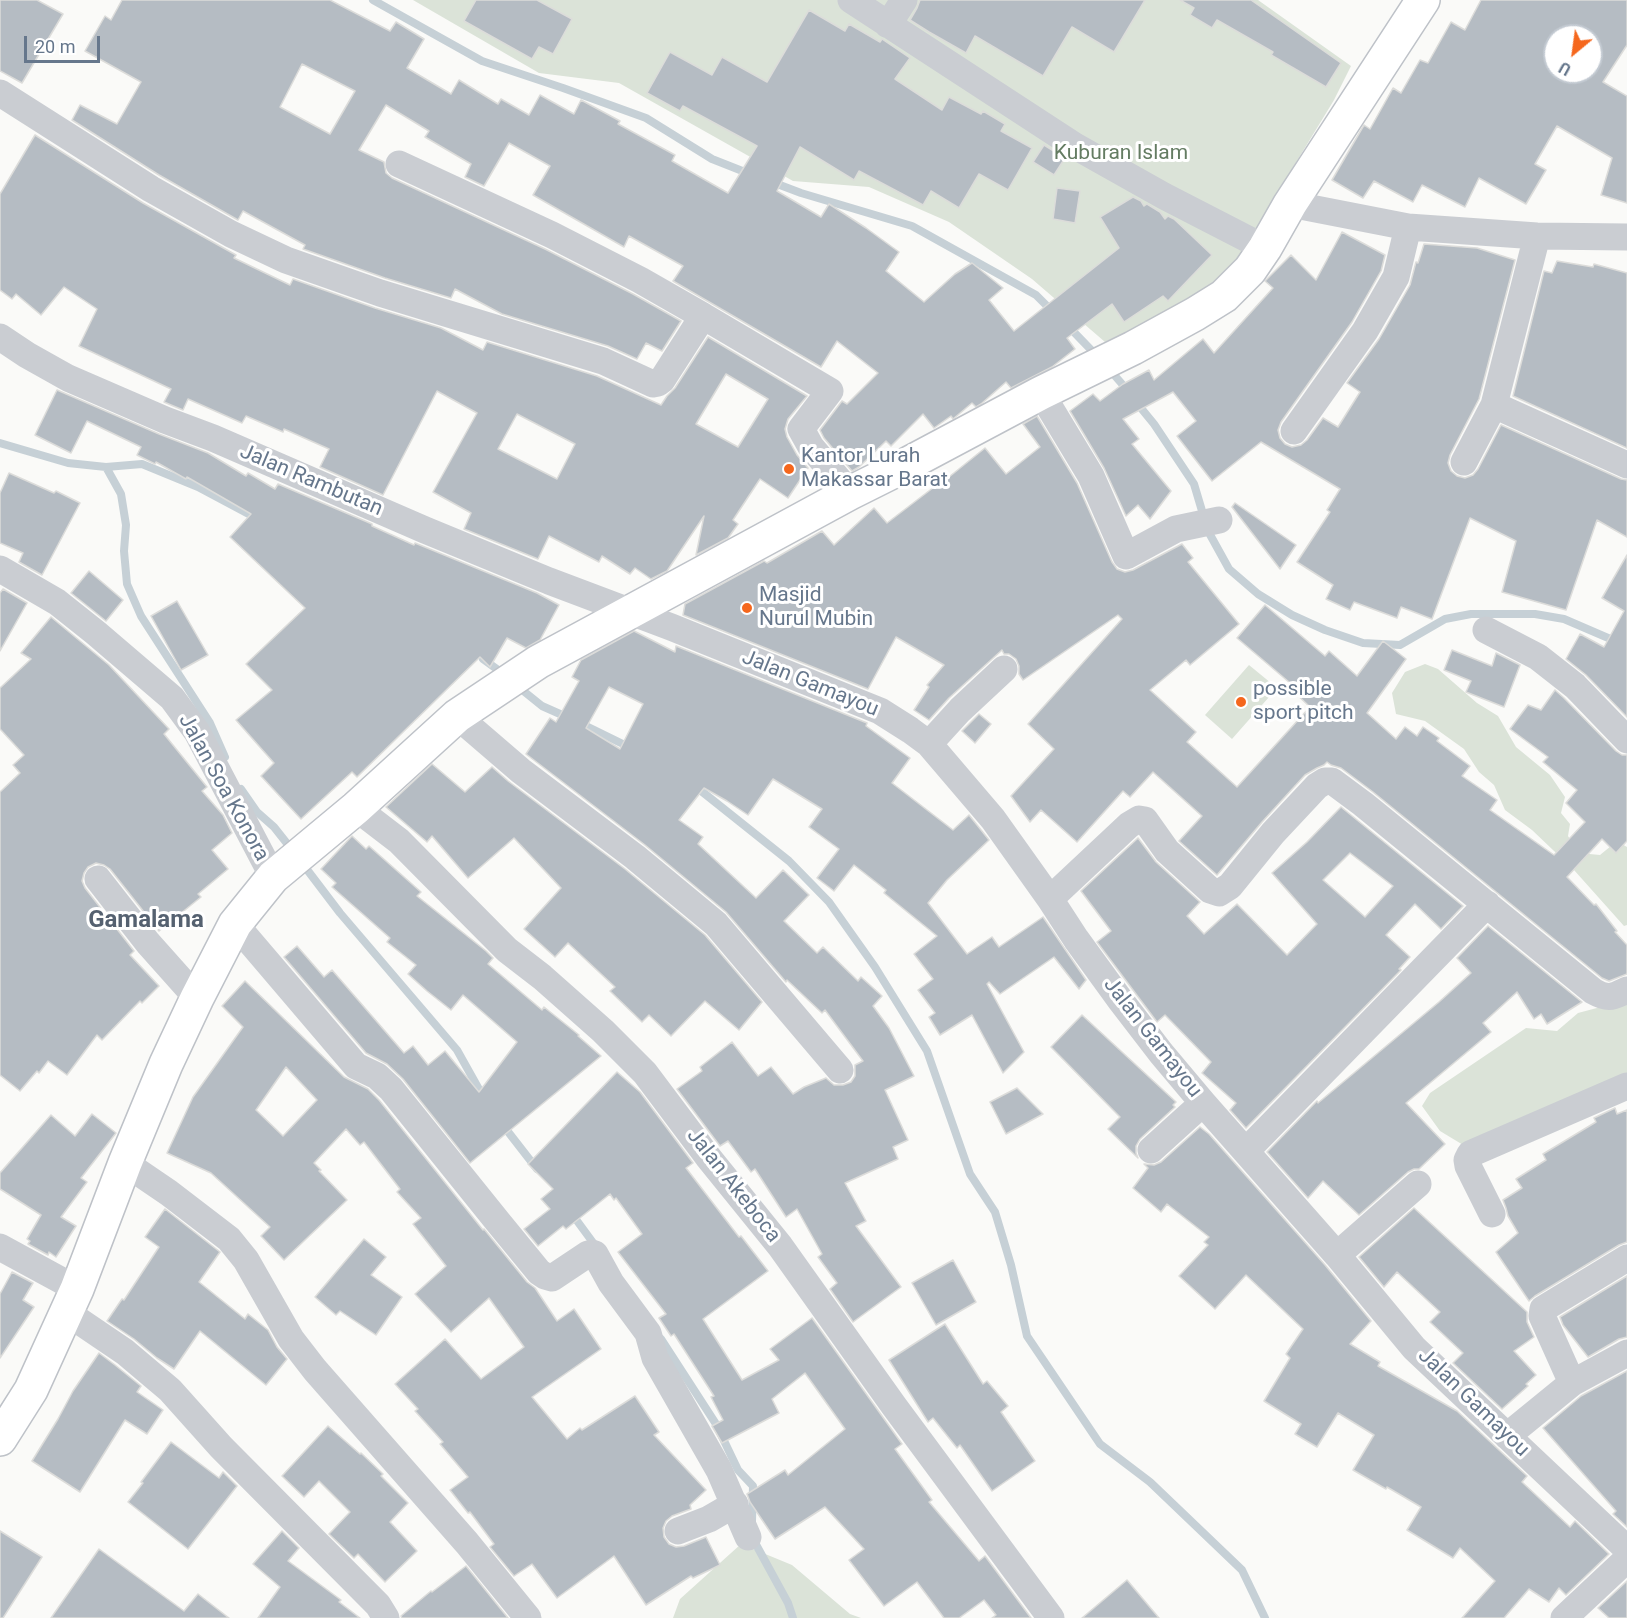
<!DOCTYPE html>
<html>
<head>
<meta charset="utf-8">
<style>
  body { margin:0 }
  #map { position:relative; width:1627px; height:1618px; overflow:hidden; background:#fafaf8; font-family:Roboto,sans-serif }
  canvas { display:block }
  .north { position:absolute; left:1543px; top:24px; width:60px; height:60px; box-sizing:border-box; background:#fff; border:2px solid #c2c9d1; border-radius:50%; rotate:209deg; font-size:16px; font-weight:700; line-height:24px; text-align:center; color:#66778c }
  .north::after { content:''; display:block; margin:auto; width:21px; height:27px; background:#f5671d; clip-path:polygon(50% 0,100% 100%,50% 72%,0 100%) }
  .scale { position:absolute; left:24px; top:36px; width:76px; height:27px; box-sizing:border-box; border:3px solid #66778c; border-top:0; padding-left:8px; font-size:18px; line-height:21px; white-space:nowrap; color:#66778c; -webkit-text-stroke:4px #fff; paint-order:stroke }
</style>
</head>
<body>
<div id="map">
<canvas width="1627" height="1618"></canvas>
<div class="north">U</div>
<div class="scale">20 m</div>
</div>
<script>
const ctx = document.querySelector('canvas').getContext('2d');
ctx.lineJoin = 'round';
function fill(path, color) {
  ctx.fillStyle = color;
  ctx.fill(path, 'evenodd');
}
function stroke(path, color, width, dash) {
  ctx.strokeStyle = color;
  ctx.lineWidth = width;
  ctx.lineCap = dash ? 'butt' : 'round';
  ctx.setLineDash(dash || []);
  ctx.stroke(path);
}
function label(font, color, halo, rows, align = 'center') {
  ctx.font = font + ' Roboto,sans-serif';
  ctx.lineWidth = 6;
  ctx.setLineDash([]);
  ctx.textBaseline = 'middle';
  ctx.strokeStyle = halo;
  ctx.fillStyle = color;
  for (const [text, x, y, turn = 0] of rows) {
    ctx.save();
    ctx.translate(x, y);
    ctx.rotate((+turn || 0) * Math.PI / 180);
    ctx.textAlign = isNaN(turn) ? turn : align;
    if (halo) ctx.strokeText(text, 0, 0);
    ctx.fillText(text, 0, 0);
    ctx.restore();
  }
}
fill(new Path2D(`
  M413,0H1258L1351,66L1334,100L1239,256L1216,283L1195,299L1105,342L1032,279L949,222L869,187L793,181L619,83L539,73Z
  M1425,664L1438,669L1477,703L1498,716L1516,747L1550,775L1565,797L1561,813L1570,824L1568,836L1579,853L1600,855L1617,841L1627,847V925L1624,926L1574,870L1532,830L1505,810L1494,785L1479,772L1464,749L1425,721L1396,714L1392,693L1405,672Z
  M1249,665L1277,688L1232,739L1205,715Z
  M1627,1000V1087L1483,1157L1440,1131L1422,1106L1430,1093L1526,1028L1557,1031L1578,1013Z
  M741,1544L792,1565L850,1614L861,1618H673L680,1599Z`), '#dbe3d8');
stroke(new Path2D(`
  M373,0L482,61L563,88L646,118L712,159L750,174
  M772,182L801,193L912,226L1036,295L1053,312
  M1068,326L1097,356
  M1109,369L1129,392
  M1136,402L1154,424L1194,484L1208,531L1229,569L1258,594L1292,615L1325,630L1363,643L1400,645L1445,619L1471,614H1535L1564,619L1627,646
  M0,443L68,463L106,467L121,494L126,525L124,551L127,584L141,616L210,723L225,757
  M106,467L142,464L198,487L258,519
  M483,659L505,675
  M516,685L542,706L569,718
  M580,723L631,748
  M695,786L789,861L829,902L875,967L927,1051L970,1174L995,1212L1011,1265L1027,1336L1100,1444L1150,1482L1242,1570L1265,1618
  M241,789L257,812L274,827L293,851
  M302,863L340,913L457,1050L485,1100
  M502,1124L537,1169
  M572,1214L597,1248
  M661,1339L716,1424L738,1470L753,1486L752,1521
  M753,1539L788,1603L793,1618`), '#c6d0d6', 8);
const building = new Path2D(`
  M0,0H37L63,14L22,83L0,71Z
  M122,0H330L390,31L396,22L424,39L407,68L451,94L459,80L498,104L501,99L529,115L540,95L574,114L581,100L620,121L618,124L675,155L672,161L728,193L757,146L683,106L680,111L647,93L670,52L712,75L722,57L767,82L809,10L845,31L849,24L880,42L882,39L910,58L895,79L942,110L949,97L981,114L983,111L1005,124L1001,131L1032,148L1008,190L979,174L959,208L931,191L923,205L859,171L854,180L800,147L777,191L821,217L829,204L866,228L899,252L886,271L924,302L955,274L972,263L1003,288L989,300L1014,331L1119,248L1100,217L1133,197L1141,201L1144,206L1147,204L1160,212L1165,219L1168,216L1174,219L1212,255L1168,301L1163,296L1124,322L1112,304L1067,338L1075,349L1052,367L1011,388L1006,382L981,404L976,407L972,403L953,419L951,416L934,428L923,414L891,446L886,441L859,467L852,471L824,438L820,430L842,401L847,404L878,373L837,341L821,367L673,281L683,266L629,236L624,247L533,195L550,166L509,143L484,186L465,177L471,164L425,137L429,131L386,105L359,150L384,162L386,173L392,178L545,249L633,294L681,321L662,351L646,343L637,359L608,346L502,314L455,289L451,298L385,278L303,249L305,245L243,211L238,220L159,175L72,120L80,105L117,124L141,82L85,51L105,16L111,20ZM302,64L355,91L330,134L280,107Z
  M476,0H537L572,19L553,54L539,47L532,59L464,21Z
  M920,0H1145L1114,52L1072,27L1043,76L975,36L966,53L929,32L910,20L917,8Z
  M1180,0H1251L1341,63L1326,87L1271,55L1273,52L1217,20L1212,28L1190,15L1194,8Z
  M1481,0H1627V45L1603,82L1627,96V203L1601,195L1612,158L1557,126L1535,164L1546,170L1526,204L1479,178L1465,207L1422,185L1413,202L1374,181L1363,198L1332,180L1364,125L1370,129L1393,88L1401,93L1420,60L1428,63L1451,22L1465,30ZM1555,36H1591V72H1555Z
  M35,135L143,203L236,255L234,258L290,285L293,279L375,308L441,328L483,350L487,342L597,376L661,405L667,396L675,388L708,337L807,396L788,419L785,429L787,437L797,455L808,468L788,498L760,479L733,520L738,524L728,538L696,555L704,516L667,571L651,579L635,568L630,574L602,556L599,562L549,536L538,559L464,529L471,513L433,492L477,413L437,391L383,495L320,467L329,449L284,429L283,432L246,416L242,423L188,399L183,410L171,405L164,402L171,389L79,346L97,309L64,287L41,315L16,294L12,299L0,290V194ZM726,374L768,399L738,447L696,424ZM517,414L575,444L557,479L498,449Z
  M1044,145L1065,158L1054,175L1033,162Z
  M1057,188L1080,191L1075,223L1053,219Z
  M1342,232L1385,255L1381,271L1352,322L1281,422L1278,430L1280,438L1285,444L1292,447L1301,445L1307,440L1323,418L1338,427L1360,392L1347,383L1379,339L1410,285L1416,262L1418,263L1424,244L1477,248L1515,260L1479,399L1450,455L1448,463L1451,471L1457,476L1465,478L1473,475L1478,469L1501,425L1621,479L1627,480V537L1597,520L1566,610L1502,592L1516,541L1470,518L1432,619L1401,607L1397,618L1354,602L1350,610L1326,599L1333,585L1297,562L1330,512L1327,510L1340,489L1261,442L1212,481L1177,436L1196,421L1173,392L1123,419L1139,439L1132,444L1171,491L1150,519L1138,505L1126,516L1104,468L1070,411L1093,394L1100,401L1123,384L1149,370L1154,380L1203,339L1214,353L1273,288L1265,281L1291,255L1316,280Z
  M1557,261L1593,267L1594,264L1627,273V448L1513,396L1544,271L1552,273Z
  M57,390L159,434L208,453L246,476L248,473L275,489L278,484L372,524V526L414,545L415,543L537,593L559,605L540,640L526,648L507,638L490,667L480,657L357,777L352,772L301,819L261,776L274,763L236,720L272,690L246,664L305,608L230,537L251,514L187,477L186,479L156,462L155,464L137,455L141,447L87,421L71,453L35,435Z
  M1037,416L1077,483L1112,562L1117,569L1125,572L1133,570L1182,544L1193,558L1188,562L1239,624L1190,665L1186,660L1150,690L1196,732L1187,742L1237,787L1310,707L1293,691L1296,688L1237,638L1265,605L1325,656L1329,651L1357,676L1383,641L1406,659L1367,713L1396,739L1405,727L1417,736L1423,727L1439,738L1437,741L1470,766L1462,776L1497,800L1490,810L1554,855L1585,822L1566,803L1577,790L1543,762L1548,757L1510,729L1528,705L1541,710L1555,690L1564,698L1616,751L1622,755H1627V841L1616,853L1602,839L1567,877L1594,905L1596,904L1617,931L1615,932L1627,945V974L1609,981L1602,978L1373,792L1341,768L1331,765L1327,762L1324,765L1317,768L1305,775L1262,822L1217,875L1179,841L1202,816L1153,772L1130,797L1123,791L1077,842L1041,810L1030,822L1011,796L1054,749L1028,724L1122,619L1118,615L1023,680L1019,674V666L1016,659L1009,654H1004L1002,650L949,698L929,720L914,710L929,687L927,685L944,665L896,637L868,689L683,615L685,604L764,561L767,563L822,531L834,545L874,508L887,523L938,484L939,485L985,448L1006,474L1040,447L1023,424Z
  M9,473L54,493L56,491L80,503L42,575L19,562L23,553L0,543V493Z
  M1235,503L1296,545L1280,569L1232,507Z
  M1627,555V717L1586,675L1566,659L1580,634L1604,647L1624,611L1602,598Z
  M89,571L123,600L106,621L71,593Z
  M3,589L27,603L0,651V593Z
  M177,601L208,655L181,670L151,616Z
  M51,617L109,665L169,729L164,734L207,787L202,791L223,815L232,833L212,850L228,869L198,894L201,897L159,931L110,869L104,865L96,863L88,867L84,873L82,881L85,888L134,951L130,955L159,986L142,1003L140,1001L102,1040L97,1035L67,1075L48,1061L39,1073L37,1071L20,1091L0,1075V792L20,773L13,765L24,755L0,729V688L31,659L21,653Z
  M634,631L675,652L676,646L867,723L866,726L910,758L892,783L953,830L969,815L989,840L947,880L928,903L967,954L992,937L999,947L1043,917L1086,980L1079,989L1054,957L1000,994L989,982L987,984L1024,1052L1003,1073L972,1015L940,1035L929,1017L935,1013L918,990L933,979L914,954L937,936L884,893L886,890L854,865L834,891L817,878L839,849L809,827L822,809L773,779L748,815L727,801L704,788L679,820L703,837L698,844L756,898L783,870L809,895L784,921L817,953L823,947L858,981L861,977L882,996L873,1006L889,1028L914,1076L885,1090L908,1140L893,1147L898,1159L845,1183L866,1221L856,1226L901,1287L853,1322L830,1289L837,1283L818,1257L822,1254L797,1209L786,1217L755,1169L751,1172L728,1141L720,1146L677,1089L702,1071L700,1067L732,1042L758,1076L771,1067L793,1094L804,1087L826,1078L834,1085H843L851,1082L855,1076V1065L863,1061L825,1010L822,1013L787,980L786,982L726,912L645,845L526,754L550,718L556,722L579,681L572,677L581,660ZM609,687L643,704L620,749L586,728Z
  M1452,650L1492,666L1496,653L1520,665L1504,707L1466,692L1471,681L1444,670Z
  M979,714L991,724L975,743L962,731Z
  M432,764L465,792L492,767L508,781L625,869L705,935L762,1002L739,1030L705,1001L671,1036L649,1015L642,1022L610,991L615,987L568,943L555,957L524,929L561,888L514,838L468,878L432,836L427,842L386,807Z
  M1341,807L1463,906L1441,929L1415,904L1386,935L1410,957L1399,969L1401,970L1246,1128L1230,1110L1236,1103L1202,1073L1211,1062L1165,1015L1157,1022L1097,942L1111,931L1081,891L1138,838L1156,862L1200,902L1187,916L1204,934L1237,904L1287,955L1317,924L1272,873L1307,842ZM1350,853L1393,886L1365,917L1323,880Z
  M352,836L366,849L369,846L421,892L417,896L486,951L493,958L488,964L542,1010L544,1007L579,1035L578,1036L601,1056L470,1163L403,1079L387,1064L366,1053L284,957L297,946L324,977L332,970L404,1053L413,1046L428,1065L445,1051L479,1092L517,1042L463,995L451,1010L427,991L408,974L416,965L387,942L390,938L332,887L336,883L321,869Z
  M1488,926L1582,1002L1547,1024L1541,1014L1534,1019L1517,992L1483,1023L1491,1032L1406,1103L1445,1144L1419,1169H1414L1408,1172L1359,1215L1323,1181L1308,1198L1267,1152L1317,1101L1318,1103L1439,1002L1471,973L1457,958Z
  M245,981L344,1077L368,1089L379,1100L483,1230L484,1229L527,1282L535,1288L557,1321L574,1309L601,1349L532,1397L567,1439L580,1428L582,1430L635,1396L659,1432L654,1435L706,1490L690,1505L691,1509L672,1516L666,1521L663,1528L664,1537L669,1544L676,1547L684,1546L706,1537L720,1565L693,1578L691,1576L646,1605L614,1556L557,1598L532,1564L514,1576L490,1547L494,1544L470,1512L468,1513L450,1490L468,1477L440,1444L443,1442L415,1411L418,1409L395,1384L445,1339L481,1379L524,1347L489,1298L451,1332L415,1294L446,1266L413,1224L421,1218L397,1192L400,1189L364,1142L360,1145L346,1129L314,1163L321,1170L319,1171L347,1200L284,1260L261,1236L270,1227L211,1173L167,1153L193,1097L243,1027L222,1006ZM286,1067L317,1100L283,1136L256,1110Z
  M1082,1015L1176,1102L1173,1105L1175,1107L1140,1139L1136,1146V1153L1138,1158L1108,1129L1120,1117L1051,1047Z
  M617,1072L640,1092L693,1163L686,1168L739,1237L741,1236L768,1271L703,1319L742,1380L779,1360L770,1349L812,1318L902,1444L895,1449L932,1500L929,1502L979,1561L985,1556L1031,1618H992L996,1615L984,1600L959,1618H944L917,1582L884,1606L849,1560L864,1549L825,1507L775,1539L750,1502L747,1494L785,1470L788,1475L845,1429L805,1373L772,1399L779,1413L722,1443L712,1426L723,1420L711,1397L714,1396L674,1334L671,1336L659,1318L666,1314L618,1252L642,1234L616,1198L614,1200L610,1194L566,1229L563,1226L538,1246L524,1229L550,1209L541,1199L553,1189L528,1164Z
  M1017,1088L1043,1114L1006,1134L990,1102Z
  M1615,1108L1617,1114L1627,1110V1242L1619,1245L1535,1296L1529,1301L1496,1252L1518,1233L1508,1216L1506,1208L1503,1200L1522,1188L1516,1179L1546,1160L1543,1154L1596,1122L1594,1118Z
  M92,1114L116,1133L81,1178L87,1182L61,1217L76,1226L56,1257L49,1252L48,1255L28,1244L30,1241L27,1239L41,1215L0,1189V1173L51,1115L75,1136Z
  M1200,1127L1209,1134L1325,1265L1371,1321L1350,1344L1380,1362L1378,1366L1457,1411L1527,1476L1522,1482L1570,1527L1575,1521L1609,1554L1566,1595L1559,1588L1549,1602L1529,1589L1504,1618H1462L1495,1581L1460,1548L1453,1558L1407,1530L1421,1507L1387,1487L1386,1489L1353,1470L1374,1435L1338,1413L1317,1447L1295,1434L1301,1424L1264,1401L1290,1358L1286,1354L1303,1329L1246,1275L1215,1309L1179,1276L1208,1245L1204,1242L1209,1237L1167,1204L1161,1212L1133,1188L1148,1168L1144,1164L1154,1165L1161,1162Z
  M1414,1208L1527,1312V1322L1534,1337L1514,1351L1536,1375L1526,1384L1528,1386L1502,1409L1453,1363L1463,1353L1430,1322L1440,1312L1397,1272L1384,1287L1359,1257Z
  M165,1209L220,1252L199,1282L245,1319L248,1314L268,1330L277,1347L287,1359L266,1385L200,1331L174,1369L157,1358L134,1339L107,1321L122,1299L124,1300L159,1247L145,1237Z
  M364,1239L386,1257L371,1275L402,1297L376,1335L340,1311L336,1315L315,1297Z
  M953,1260L976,1302L936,1325L912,1283Z
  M12,1272L33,1283L23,1300L34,1307L0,1358V1294Z
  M1627,1276V1337L1619,1339L1588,1357L1563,1325L1560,1317Z
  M945,1324L983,1384L987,1381L1008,1406L1001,1412L1035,1461L992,1491L960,1445L957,1448L933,1418L928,1422L889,1360Z
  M99,1353L115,1365L141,1386L137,1392L163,1410L147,1434L125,1420L80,1492L32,1461L58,1419L73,1391Z
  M1627,1371V1527L1613,1514L1616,1511L1543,1428L1581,1396Z
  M328,1426L360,1454L361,1453L383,1474L381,1476L408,1503L390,1522L417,1551L385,1582L358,1554L354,1558L329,1534L350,1512L319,1481L304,1497L282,1476Z
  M171,1442L219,1478L223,1472L237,1486L188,1549L128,1502L143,1483L141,1482Z
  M0,1531L42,1557L3,1618H0Z
  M282,1531L299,1548L288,1561L341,1600L339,1602L360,1618H258L280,1587L253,1564Z
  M99,1549L184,1611L198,1594L229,1618H51Z
  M466,1566L508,1618H402L401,1616L431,1591L432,1592Z
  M1127,1580L1159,1618H1082Z
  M1627,1581V1618H1609L1598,1608Z`);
fill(building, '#b5bcc3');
stroke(building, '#dcdcda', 1.5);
const secondary = new Path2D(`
  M0,1439L31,1390L77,1289L125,1163L166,1064L197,998L235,924L273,877L356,808L457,716L538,662L850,493L902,467L1041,393L1133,348L1195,314L1224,296L1250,270L1265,248L1290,204L1423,0`);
stroke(secondary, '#bec2c8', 36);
stroke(new Path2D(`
  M851,0L1075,146L1164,196L1265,248
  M888,25L904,0
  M0,93L151,189L231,234L286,260L380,293L603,361L653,384L658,383L662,380L703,316L830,391L801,429L811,447L850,493
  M399,164L552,235L640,280L703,316
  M1290,204L1408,227L1537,236L1627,237
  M1537,236L1494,405L1627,465
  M0,337L27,355L68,378L165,420L213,438L425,530L549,581L671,627L880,711L910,730L929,744L993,819L1050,899L1076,939L1121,1001L1161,1053L1203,1103L1337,1255L1414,1348L1627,1549
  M1041,393L1091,476L1126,556L1176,529L1219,520
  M1294,431L1365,331L1396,277L1408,227
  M1464,462L1494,405
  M0,569L57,602L96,633L172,698L197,732L273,877
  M1486,630L1538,657L1575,686L1627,740
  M457,716L521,771L635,857L716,924L840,1070
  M929,744L960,710L1004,669
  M356,808L399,841L507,950L542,977L603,1031L645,1073L708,1157L780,1246L894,1406L1051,1618
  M98,879L148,943L197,998
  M1050,899L1129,825L1139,819L1145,820L1167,851L1210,890L1219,893L1230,886L1273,833L1317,786L1325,781H1332L1363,804L1593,991C1609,1000 1612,997 1627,990
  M235,924L356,1066L377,1076L391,1089L498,1222L539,1272L545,1276L552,1278L588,1254L592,1253L595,1254L611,1283L648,1333L655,1358L719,1470L748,1537
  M1151,1150L1203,1103
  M1246,1151L1487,904
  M125,1163L169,1193L229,1239L246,1260L291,1339L315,1370L467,1543L528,1618
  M1492,1214L1468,1166L1467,1160L1470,1154L1627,1086
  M0,1247L77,1289
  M1337,1255L1418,1184
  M66,1312L125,1352L170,1390L221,1447L378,1605L386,1618
  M1572,1383L1542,1316L1543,1309L1627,1258
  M1507,1436L1572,1383L1627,1353
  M678,1531L709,1519L735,1504
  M1564,1618L1627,1559`), '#cacdd2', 27);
stroke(secondary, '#fff', 33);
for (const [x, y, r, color] of [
  [789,469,6,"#f5671d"],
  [747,608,6,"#f5671d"],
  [1241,702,6,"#f5671d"]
]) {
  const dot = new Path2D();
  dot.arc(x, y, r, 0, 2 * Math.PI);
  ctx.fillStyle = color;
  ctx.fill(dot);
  stroke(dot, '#fff', 2);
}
label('21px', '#647c62', '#fff', [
  ["Kuburan Islam",1121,154]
]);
label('21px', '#66778c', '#fff', [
  ["Kantor Lurah",801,457],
  ["Makassar Barat",801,481],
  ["Masjid",759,596],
  ["Nurul Mubin",759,620],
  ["possible",1253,690],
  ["sport pitch",1253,714]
], 'left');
label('21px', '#66778c', '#fff', [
  ["Jalan Rambutan",311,481,23],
  ["Jalan Gamayou",810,684,22],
  ["Jalan Soa Konora",223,788,61],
  ["Jalan Gamayou",1152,1038,52],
  ["Jalan Akeboca",733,1186,52],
  ["Jalan Gamayou",1473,1403,44]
]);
label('bold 24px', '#556170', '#fff', [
  ["Gamalama",146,921]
]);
</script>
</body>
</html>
